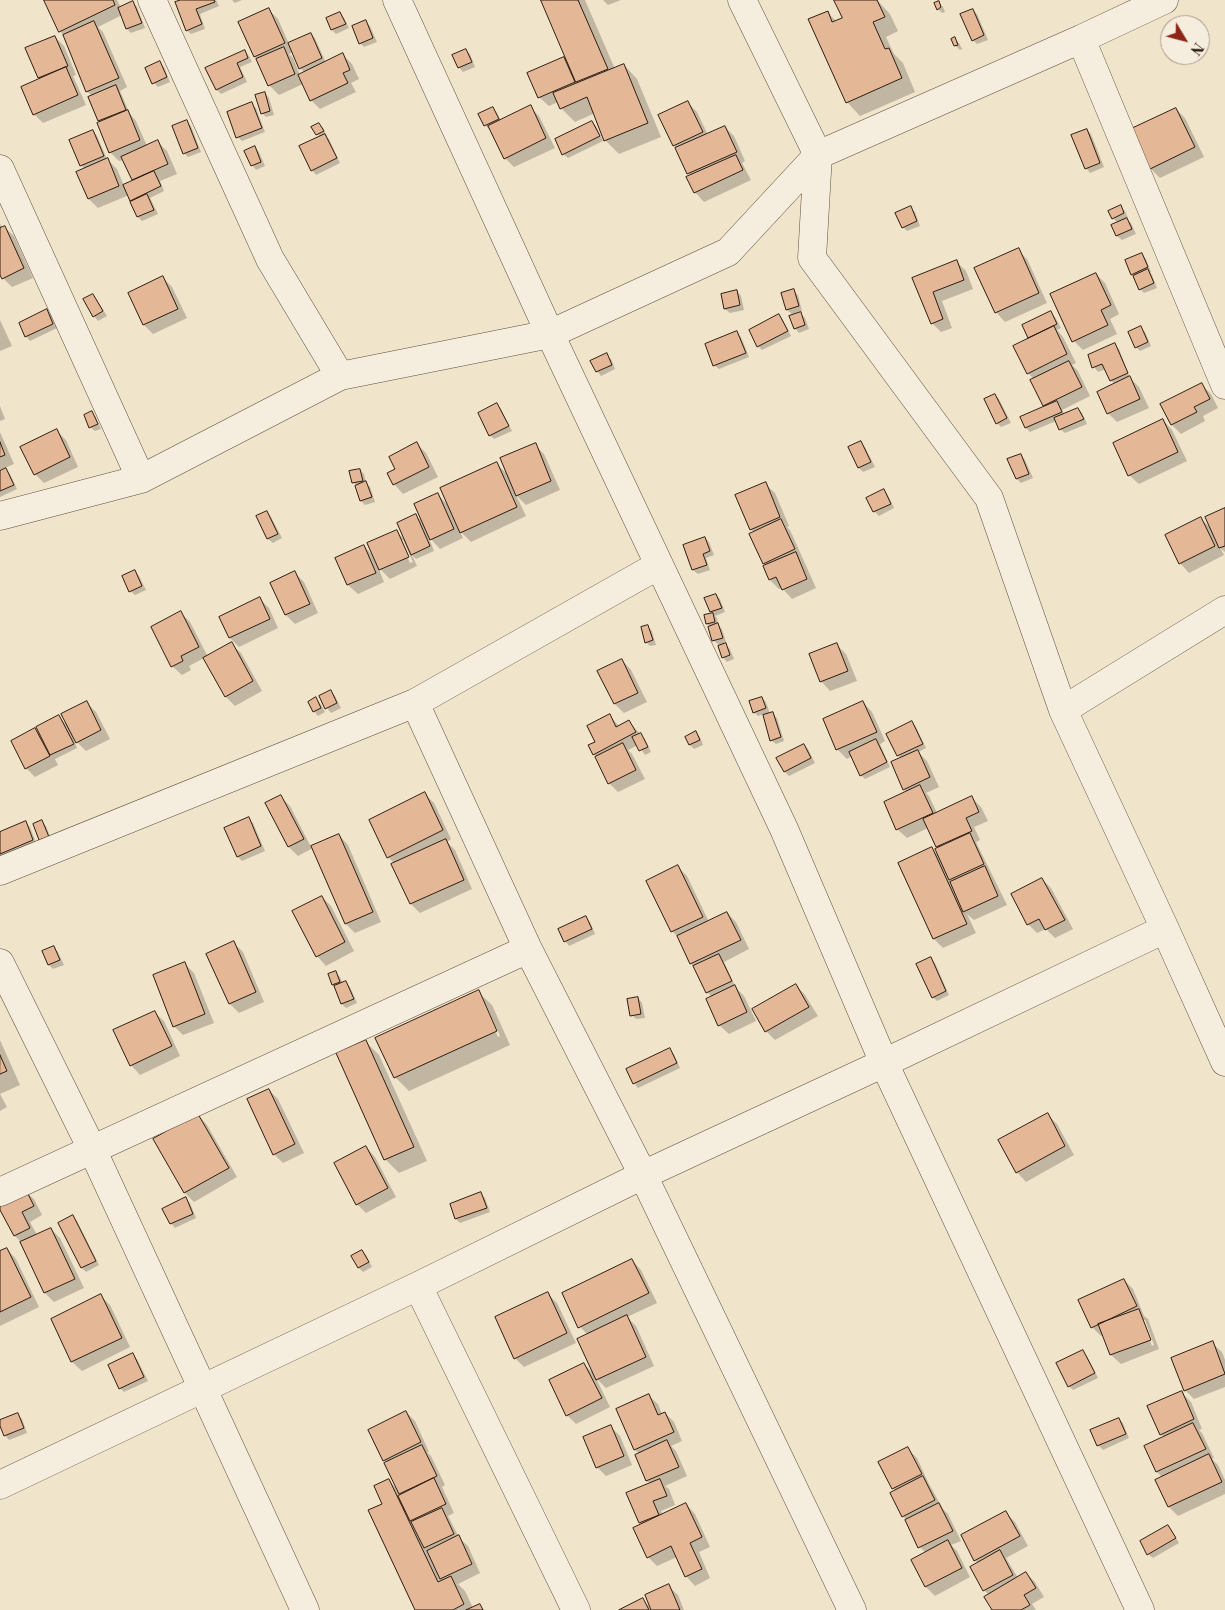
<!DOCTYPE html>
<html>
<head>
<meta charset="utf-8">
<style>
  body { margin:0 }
  #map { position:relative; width:1225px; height:1610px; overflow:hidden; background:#f0e4ca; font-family:"Libre Bodoni",serif }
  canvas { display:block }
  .north { position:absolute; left:1160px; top:15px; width:50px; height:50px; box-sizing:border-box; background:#f5eddd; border:1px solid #a6998b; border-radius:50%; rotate:127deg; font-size:14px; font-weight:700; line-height:20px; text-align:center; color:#301c10 }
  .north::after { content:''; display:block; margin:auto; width:18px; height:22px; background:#8f2418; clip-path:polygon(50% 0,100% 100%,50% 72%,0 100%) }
</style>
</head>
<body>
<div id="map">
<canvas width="1225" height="1610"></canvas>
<div class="north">N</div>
</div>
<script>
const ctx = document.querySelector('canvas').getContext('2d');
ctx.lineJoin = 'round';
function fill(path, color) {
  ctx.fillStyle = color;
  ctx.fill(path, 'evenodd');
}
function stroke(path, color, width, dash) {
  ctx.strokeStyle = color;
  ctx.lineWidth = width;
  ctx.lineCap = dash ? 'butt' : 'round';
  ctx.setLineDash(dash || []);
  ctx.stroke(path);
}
fill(new Path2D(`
  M45,0H117L121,8L132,3L137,7L145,28L131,33L127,29L122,15L98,27L103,32L127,87L120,91L130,114L136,121L147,146L158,142L167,151L177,174L160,181L164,191L150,198L158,214L142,221L138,217L129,195L98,208L89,199L78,173L85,169L82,166L71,141L93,131L97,136L107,159L117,169L124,186L135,181L124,160L119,161L110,152L101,123L99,121L92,96L87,91L64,36L60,31Z
  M185,0H216L219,6L200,14L205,29L191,34L187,30Z
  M232,0H242L235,3Z
  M542,0H585L615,69L624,65L637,79L661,137L619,154L605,140L595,113L575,122L561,108L558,102L549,106L539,97L564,58L569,63Z
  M603,0H621L608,5Z
  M836,0H877L890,14L898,31L886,37L894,54L903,63L915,92L860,116L847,102L827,12L836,21L844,18Z
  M939,3L943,7L945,12L942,13L938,9Z
  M269,10L278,19L289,44L311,34L315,38L326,63L343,55L352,64L359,79L351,83L356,92L320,109L311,100L303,84L279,95L269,85L255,56ZM293,52L300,68L305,73L300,75L293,58L289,54Z
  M972,10L977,14L988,40L977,44L973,40Z
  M340,13L344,18L349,28L336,34L332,30L327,19Z
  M366,22L370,26L377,42L364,47L360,43Z
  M55,37L64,46L76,75L73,76L86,105L43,123L34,114L41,80L39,77Z
  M955,39L959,43L962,49L960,50L955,45Z
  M466,50L470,54L475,67L463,72L459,67Z
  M245,51L249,56L252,62L240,67L247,82L221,94L217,90Z
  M159,63L164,67L170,82L158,87L154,83Z
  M265,93L269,98L274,115L266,117L262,113Z
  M688,103L697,112L708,135L725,127L734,136L745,161L742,163L751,180L704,202L695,192L691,176L688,173L660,116Z
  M251,104L256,108L265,132L242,141L238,137Z
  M530,107L539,116L555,148L514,167L505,158L491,129L490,130L485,125L493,108L497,113L501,121Z
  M1176,109L1185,118L1204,157L1160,178L1151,169L1133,130Z
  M187,122L191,126L201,152L188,157L184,153Z
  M592,122L596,126L603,141L568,158L563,154Z
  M319,124L323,128L327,136H326L329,139L340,163L316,175L312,170L320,137L313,127Z
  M1087,130L1091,134L1104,167L1090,173L1086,168Z
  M255,148L259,152L265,166L256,170L252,165Z
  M1120,207L1125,211L1128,218H1126L1131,223L1136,234L1122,240L1117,236L1113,226L1118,223L1113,218Z
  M910,208L915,212L920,226L907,231L903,227Z
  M0,223L2,228L4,227L14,236L33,278L12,287L3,278L0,272Z
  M1018,250L1027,259L1047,303L1005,322L996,312Z
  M1142,254L1146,259L1151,272H1150L1152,275L1157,288L1144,293L1140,289L1135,277L1132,274Z
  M957,262L966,271L973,289L942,301L952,328L941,332L932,323L914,279Z
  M1096,274L1105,283L1119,314L1110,319L1117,334L1083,350L1074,341Z
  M163,278L172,287L187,318L153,334L144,325L129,293Z
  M793,290L798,295L802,311L792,314L787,310Z
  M737,291L741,296L744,310L730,313L725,309Z
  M93,295L97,300L107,316L98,321L94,316L85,300Z
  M46,311L51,315L57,328L30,341L26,336Z
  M1051,313L1055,317L1061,328L1057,330L1063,337L1076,363L1072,365L1078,371L1090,396L1062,410L1065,415L1078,409L1082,413L1087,424L1065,433L1060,429L1056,421L1030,432L1026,428L1046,407L1044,405L1034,379L1028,373L1031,339L1029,337Z
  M801,314L805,318L809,329L799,333L795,328Z
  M779,316L783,320L791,336L762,350L758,346Z
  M0,320L12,346L0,351Z
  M1141,328L1145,332L1151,346L1140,351L1136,347Z
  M737,333L741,337L749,357L719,369L714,365Z
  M1115,345L1119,349L1130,378L1139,387L1149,408L1117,422L1108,413L1115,385L1111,380L1106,369L1098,372L1094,367L1089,356Z
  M606,355L611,359L615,369L601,376L597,371Z
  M1202,385L1211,394L1218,408L1203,416L1205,421L1181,434L1172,425L1162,405Z
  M995,395L999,399L1011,423L1001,427L997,423Z
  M497,405L501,409L512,431L494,439L490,435Z
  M0,406L5,419L0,421Z
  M92,413L96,417L101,429L95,431L90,427Z
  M1163,420L1172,430L1187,461L1139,484L1129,475Z
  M56,430L66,440L78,467L44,483L35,474Z
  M0,432L14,464L0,470Z
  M861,443L865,447L875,467L863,472L859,468L849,448Z
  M417,444L426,453L438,477L403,494L394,484Z
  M535,445L544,454L560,490L526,505L516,495L526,516L471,542L459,530L463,538L440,549L428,536L434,551L416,559L412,555L417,566L390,579L378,567L384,582L358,594L348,585L337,558L364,546L375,558L396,531L406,541L416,516L423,522L438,495L449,506L497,464L508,475ZM400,540H403L413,562L410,563Z
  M1021,455L1025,460L1033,478L1021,483L1017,479L1009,460Z
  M6,469L10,474L17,489L0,497V472Z
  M360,470L364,474L366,483L370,487L375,502L365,505L361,501L356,485L353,482Z
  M765,484L775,493L789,526L787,527L790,530L816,588L792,599L782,588L779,589L770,580L764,567L766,566L764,563L755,533L751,529Z
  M884,491L888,495L894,508L879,516L874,511Z
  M1225,509V552L1220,548L1224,555L1189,573L1180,563L1167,536L1201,519L1212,529Z
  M267,512L271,517L282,538L273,543L268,539L257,517Z
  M705,538L709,542L714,555L706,558L710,570L698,574L693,570L684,546Z
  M135,571L139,576L146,590L135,595L130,591Z
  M295,573L304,582L318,613L295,624L286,615L272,584Z
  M716,595L720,599L725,612L715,616L717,618L718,625L722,629L726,642L724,643L730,649L734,659L727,662L723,657L719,645L714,641L709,627H710L707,624L705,616L713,614L711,612Z
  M260,599L269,608L278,628L239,647L230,638L221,617Z
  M181,613L190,622L208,657L231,644L241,653L262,691L235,706L226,697L204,658L189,666L191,670L182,675L172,666Z
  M648,627L652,631L656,645L650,646L646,642Z
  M837,645L846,654L857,681L830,691L821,681Z
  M622,660L631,670L647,702L624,713L615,704L599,672Z
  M331,692L335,696L341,708L331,713L327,708L321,697Z
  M762,698L766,702L770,714H773L777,718L784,741L776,744L771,740L764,714L758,716L754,712Z
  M316,699L320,703L325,712L318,716L314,711Z
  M863,702L872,712L885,741L880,744L890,767L865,779L861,775L852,756L847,759L837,749Z
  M87,703L96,712L110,739L86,751L73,738L77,748L55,759L58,765L35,777L26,768L35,730L42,736L59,717L67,725Z
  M610,716L620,727L629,722L645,739L651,752L645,755L638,745L628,750L632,754L645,779L618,792L609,783L597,758L594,754L597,742Z
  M912,722L916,727L926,748L918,752L927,761L939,787L926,793L929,796L937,813L972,798L981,807L988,821L974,827L980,840L976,842L1007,905L974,920L967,914L976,933L943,948L934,939L932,849L939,856V849L928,828L907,838L897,829L907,793L904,789L902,759L898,755L888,734Z
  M695,733L700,737L703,745L694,749L690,745L686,737Z
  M804,745L808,749L815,763L789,776L785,772L778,758Z
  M425,794L434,803L451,839L447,842L455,850L472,889L420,913L411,904L395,864L388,857Z
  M281,797L290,806L311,847L339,835L348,845L381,922L355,933L346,924L313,848L298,856L289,847Z
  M248,819L253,823L265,851L242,861L238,857L225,829Z
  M42,822L46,826L52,842L45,844L40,840L34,824Z
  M26,823L30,827L37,845L0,857V834Z
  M678,867L687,876L709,922L727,913L736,922L749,949L724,962L735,986H734L744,996L756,1021L729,1034L719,1025L712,997L708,993L695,968L691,964L680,939L672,931Z
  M1042,879L1051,888L1073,929L1055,938L1046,929L1037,933L1028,924Z
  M322,897L331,906L354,951L326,966L317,956Z
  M585,917L590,922L595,934L569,946L565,941Z
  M234,943L243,952L264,1002L239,1013L230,1004Z
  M54,948L58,952L64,965L53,969L49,965L43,952Z
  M931,959L935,963L949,995L937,1001L933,997Z
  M185,964L194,973L214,1023L183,1035L174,1026Z
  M335,972L340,977L343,984L346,983L350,987L357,1003L346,1008L342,1004L333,984Z
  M796,985L805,995L818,1016L775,1040L766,1031Z
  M478,992L492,1005L510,1045L409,1091L395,1077ZM485,1007H487L500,1036L498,1037Z
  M638,998L642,1003L645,1018L636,1019L632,1015Z
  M154,1012L164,1021L180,1056L140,1075L131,1065Z
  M0,1040L20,1085L0,1094L7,1107L0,1111Z
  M365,1041L379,1055L427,1161L399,1173L385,1159L338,1054Z
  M669,1049L674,1054L680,1068L638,1088L634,1083Z
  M269,1090L278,1099L304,1153L283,1163L274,1154Z
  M198,1115L207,1125L237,1177L194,1202L185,1193Z
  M1048,1115L1057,1124L1074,1155L1026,1182L1017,1172Z
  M366,1147L375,1157L396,1197L366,1213L357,1204Z
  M24,1190L34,1199L42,1215L30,1222L37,1235L51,1229L60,1238L84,1288L54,1302L45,1293L21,1242L15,1236L0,1208Z
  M481,1194L485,1198L490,1212L460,1223L456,1219L451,1204Z
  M185,1199L190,1203L196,1218L175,1228L171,1223Z
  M72,1217L77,1221L99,1265L86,1272L82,1268L60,1223Z
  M7,1249L16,1259L39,1307L0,1326V1253Z
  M362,1251L366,1255L372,1267L363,1272L359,1268Z
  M632,1260L641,1270L657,1303L627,1317L636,1326L654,1366L606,1388L596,1378L610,1407L576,1424L567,1415L584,1364L595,1375L588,1335L580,1327Z
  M1124,1280L1133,1289L1144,1316L1148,1319L1159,1349L1121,1364L1111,1355L1104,1335L1101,1336L1092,1327ZM1142,1320H1145L1154,1345L1152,1346Z
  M548,1294L557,1303L576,1343L524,1367L515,1358Z
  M101,1296L110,1305L130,1347L82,1371L72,1362L52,1319Z
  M1212,1343L1222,1352L1225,1360V1387L1194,1399L1185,1390Z
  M1083,1352L1087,1356L1098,1378L1073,1390L1069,1386Z
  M133,1355L137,1359L148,1381L124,1392L120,1388Z
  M1182,1393L1191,1402L1202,1429L1199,1430L1202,1433L1214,1458L1212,1459L1218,1465L1225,1480V1494L1178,1516L1169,1507L1157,1480L1163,1478L1157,1472L1165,1438L1161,1434Z
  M648,1395L658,1404L662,1414L665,1413L674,1422L682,1441L671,1446L676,1451L687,1476L665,1486L669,1489L675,1505L661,1511L663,1515L686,1504L695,1514L710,1547L699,1552L710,1578L695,1586L686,1576L677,1557L657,1566L648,1557L642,1525L640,1523L651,1484L647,1481L636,1456L640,1454L635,1450L617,1410Z
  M406,1412L415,1421L429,1452H427L431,1456L445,1485L442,1487L454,1513L448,1516L460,1539L468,1546L480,1573L458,1584L465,1591L473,1608L480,1605L484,1610H416L384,1504L389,1481L397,1489L387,1463L384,1460Z
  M17,1414L22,1419L27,1433L9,1440L5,1435L0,1421Z
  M1119,1419L1123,1423L1129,1438L1103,1450L1098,1445Z
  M611,1427L620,1436L632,1465L606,1476L597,1467Z
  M908,1449L917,1458L929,1484L943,1509L948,1514L961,1541L951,1545L957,1551L970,1577L935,1596L926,1587L912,1560L926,1553L920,1547L892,1494L896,1491L893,1488Z
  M1006,1513L1015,1522L1028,1546L1006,1558L1018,1578L1026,1573L1035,1582L1044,1597L1032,1604L1036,1610H993L989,1595L984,1590L972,1567L979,1564L975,1560Z
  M1168,1526L1172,1531L1179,1543L1153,1558L1148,1554Z
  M668,1586L678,1595L684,1610H622L643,1600L652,1609Z`), '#0003');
const building = new Path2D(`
  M44,0H113L115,5L59,32Z
  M181,0H214L215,2L196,9L202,24L186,31L175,2Z
  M541,0H578L608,69L576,82Z
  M834,0H877L885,17L873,22L885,49L889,48L902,78L846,103L808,19L828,11L832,22L842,18Z
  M133,1L142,23L126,29L118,8Z
  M939,1L941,7L937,10L934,3Z
  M269,8L285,43L254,57L238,22Z
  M973,9L984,35L972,41L960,14Z
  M340,12L346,24L331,30L326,18Z
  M366,20L373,38L359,44L352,26Z
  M94,21L119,78L86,92L63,35Z
  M311,33L322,58L299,69L288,43Z
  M55,36L68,66L38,78L25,48Z
  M955,37L958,45L954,46L951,39Z
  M284,47L295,74L268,86L256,59Z
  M466,49L472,62L458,68L452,55Z
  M245,50L248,58L237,63L243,77L216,90L205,68Z
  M343,53L350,70L343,73L348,83L310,101L298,75Z
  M564,57L575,82L538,98L527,73Z
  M160,61L167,77L152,84L145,68Z
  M624,64L648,123L604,141L587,97L560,109L553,93Z
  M66,67L78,95L33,115L21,87Z
  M116,85L126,110L98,121L88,97Z
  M265,92L270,111L261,114L255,95Z
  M688,101L703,132L673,146L658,115Z
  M252,102L262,128L236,138L227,112Z
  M531,105L546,138L504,159L488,126Z
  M493,107L499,119L484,126L478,114Z
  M1176,108L1195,147L1150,169L1131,129Z
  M128,110L140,140L109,153L97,123Z
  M187,120L198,148L183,154L172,126Z
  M592,121L600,136L562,155L555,139Z
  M319,123L324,131L316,135L311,127Z
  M725,126L737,152L687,174L675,148Z
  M1087,129L1100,163L1085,169L1071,135Z
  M93,130L104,156L80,166L69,140Z
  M325,134L337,158L311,171L299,146Z
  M158,140L168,164L132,180L121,157Z
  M255,146L261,162L251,166L244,151Z
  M736,155L743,170L694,193L686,177Z
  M108,158L119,186L88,199L76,172Z
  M154,171L161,186L130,201L123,185Z
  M147,194L154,210L137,217L130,202Z
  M1121,205L1124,213L1112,219L1108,211Z
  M911,206L917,221L902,228L895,213Z
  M1127,218L1132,229L1116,236L1111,225Z
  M5,226L24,268L2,279L0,275V228Z
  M1019,248L1039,293L995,313L974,268Z
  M1142,253L1148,267L1131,275L1125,260Z
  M957,260L964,280L933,292L943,319L931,324L912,278Z
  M1148,269L1154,283L1139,290L1133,276Z
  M1096,273L1111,305L1101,310L1108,325L1072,342L1050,294Z
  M163,276L178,309L143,325L128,293Z
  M794,289L799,306L786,310L781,293Z
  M737,290L740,305L724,309L721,294Z
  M93,294L103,311L93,317L83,299Z
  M47,309L53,324L25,337L19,323Z
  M1051,311L1057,324L1028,338L1022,325Z
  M801,312L805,325L794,329L789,316Z
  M779,314L788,331L757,347L749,330Z
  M1054,326L1067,354L1027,374L1013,346Z
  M1141,326L1148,342L1135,348L1128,332Z
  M737,331L746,353L713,366L705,344Z
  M1115,343L1128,373L1110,381L1102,364L1092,368L1088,355Z
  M607,353L612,365L596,372L590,361Z
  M1069,361L1082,387L1043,406L1030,380Z
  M1130,376L1140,399L1107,414L1097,392Z
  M1202,383L1210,399L1194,407L1197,412L1171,425L1160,404Z
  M995,394L1007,418L996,424L984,399Z
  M1057,401L1062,412L1025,428L1020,417Z
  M497,403L509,426L489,436L478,413Z
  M1078,408L1084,419L1059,430L1054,418Z
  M92,411L98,424L89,428L84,415Z
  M1163,419L1178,452L1128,476L1113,443Z
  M57,429L70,457L34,475L20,447Z
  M861,441L871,462L858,468L848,447Z
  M0,442L5,455L0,457Z
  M417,442L429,467L393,485L387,473L395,469L389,457Z
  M536,443L551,481L516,496L500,458Z
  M1021,454L1029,474L1016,479L1007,459Z
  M497,462L517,507L460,533L440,488Z
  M6,468L14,485L0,491V471Z
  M360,469L363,481L352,483L349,471Z
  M366,481L372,497L360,501L355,486Z
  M766,482L780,517L750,530L735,495Z
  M884,489L891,504L873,512L866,498Z
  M438,493L454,529L430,540L414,504Z
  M1225,508V546L1219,548L1205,517Z
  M267,511L278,534L267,539L256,516Z
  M416,514L430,546L411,555L397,523Z
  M1201,517L1215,546L1179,564L1165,535Z
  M781,519L795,549L763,564L749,534Z
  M397,530L409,557L379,570L367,543Z
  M705,537L710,551L703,554L707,565L692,570L683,545Z
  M364,545L376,573L347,585L335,558Z
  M796,552L807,579L782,590L776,577L769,580L763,566Z
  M135,570L142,586L129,592L122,576Z
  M295,571L310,604L285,615L270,583Z
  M716,594L722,608L710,612L704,598Z
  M260,597L270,619L229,638L219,617Z
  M181,611L199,647L181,656L183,661L171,667L151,627Z
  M713,613L715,622L706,624L704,615Z
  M718,623L723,638L712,641L708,627Z
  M648,625L653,640L645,643L641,627Z
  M232,642L253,681L225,697L203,658Z
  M726,643L730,655L722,658L718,646Z
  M837,643L848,671L820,682L809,654Z
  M622,659L638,693L614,704L597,671Z
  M331,690L337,703L325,709L319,696Z
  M316,697L321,708L313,712L308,702Z
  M762,697L766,708L753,713L749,701Z
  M87,701L101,730L76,743L61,714Z
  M863,701L877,732L836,750L823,719Z
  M773,712L781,737L770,741L763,715Z
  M610,714L616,727L629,720L636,732L593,755L588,745L595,742L587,726Z
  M59,715L74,744L50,755L36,727Z
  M912,721L923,744L897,756L886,734Z
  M35,728L50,756L25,769L11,741Z
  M696,731L700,740L689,745L685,737Z
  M641,733L648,747L639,751L632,737Z
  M876,739L887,762L860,776L849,752Z
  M623,743L636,770L608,784L595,757Z
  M804,744L811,758L784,772L776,758Z
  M918,750L930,777L903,790L891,762Z
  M920,785L933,813L896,830L884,802Z
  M425,792L443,830L387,858L369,820Z
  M281,795L304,839L288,847L265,803Z
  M972,796L979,812L966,818L972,831L936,847L923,819Z
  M249,817L261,846L237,857L224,828Z
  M42,820L49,837L39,840L33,824Z
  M26,821L33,840L0,854V832Z
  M970,833L984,864L949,880L935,849Z
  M339,834L373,912L345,924L311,846Z
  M446,839L464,880L410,904L391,864Z
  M932,847L967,924L933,939L898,863Z
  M678,865L703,917L671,932L646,881Z
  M985,866L998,896L963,912L950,882Z
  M1042,878L1065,920L1045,930L1039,919L1027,925L1011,894Z
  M322,896L345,942L316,957L292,911Z
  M727,912L741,940L690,964L677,936Z
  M586,916L592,929L564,942L558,929Z
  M234,941L256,992L229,1004L206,954Z
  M54,946L60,960L48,965L42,951Z
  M719,954L732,981L706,993L693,966Z
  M931,957L946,991L932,998L916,964Z
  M185,962L205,1014L173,1027L153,975Z
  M336,971L340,982L332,985L328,974Z
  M346,981L354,999L341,1004L334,986Z
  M796,984L809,1007L765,1032L752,1009Z
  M735,985L747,1012L718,1026L706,999Z
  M479,990L497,1031L394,1078L375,1038Z
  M638,997L641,1014L630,1016L627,999Z
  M155,1011L172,1046L130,1066L113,1030Z
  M366,1040L414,1147L384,1160L336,1053Z
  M670,1048L677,1063L633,1084L626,1069Z
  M0,1055L7,1071L0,1074Z
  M269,1089L295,1144L273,1155L247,1099Z
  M1048,1113L1065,1146L1016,1173L998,1140Z
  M198,1114L229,1168L184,1193L153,1139Z
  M366,1146L388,1188L356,1205L334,1163Z
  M25,1188L34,1206L22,1212L30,1228L14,1236L0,1210V1201Z
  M481,1192L487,1208L455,1219L450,1204Z
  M186,1197L193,1214L170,1224L162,1209Z
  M73,1215L96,1261L81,1268L58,1223Z
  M51,1228L75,1279L44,1293L20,1242Z
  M7,1248L31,1297L0,1312V1251Z
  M362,1250L369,1262L358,1268L351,1256Z
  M632,1259L649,1293L578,1328L562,1293Z
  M1124,1279L1137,1306L1091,1328L1078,1300Z
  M548,1292L567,1333L514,1359L495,1317Z
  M101,1294L122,1338L71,1362L51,1319Z
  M1139,1309L1151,1340L1110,1355L1098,1324Z
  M627,1315L646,1357L596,1380L577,1339Z
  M1213,1341L1225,1374L1184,1391L1171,1358Z
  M1083,1350L1095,1373L1068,1387L1056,1363Z
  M133,1353L144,1377L119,1389L108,1365Z
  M584,1363L602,1398L566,1416L549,1380Z
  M1182,1391L1194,1419L1160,1435L1147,1406Z
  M649,1394L658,1415L665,1412L674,1432L634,1450L616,1409Z
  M406,1411L421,1442L383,1461L368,1430Z
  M18,1413L24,1428L4,1436L0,1426V1420Z
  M1119,1418L1126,1434L1097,1446L1090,1430Z
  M1193,1423L1206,1449L1156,1472L1144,1446Z
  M611,1425L624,1456L596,1468L583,1437Z
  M667,1440L679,1467L646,1481L635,1455Z
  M422,1445L437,1476L399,1494L384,1463Z
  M908,1447L922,1474L892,1489L878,1462Z
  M1209,1454L1222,1482L1168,1507L1155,1480Z
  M923,1476L935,1500L902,1517L890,1493Z
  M434,1478L446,1504L410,1521L398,1496Z
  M389,1479L438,1582L451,1576L464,1604L453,1610H415L368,1510L382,1504L374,1486Z
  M660,1479L667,1496L653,1501L659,1515L639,1523L626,1493Z
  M686,1503L702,1537L690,1543L702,1569L685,1577L671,1546L647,1558L633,1528Z
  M939,1503L953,1531L918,1548L905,1520Z
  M442,1508L454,1534L424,1548L411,1522Z
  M1006,1511L1020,1536L974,1561L961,1535Z
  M1168,1525L1176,1538L1147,1555L1140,1541Z
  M459,1535L472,1564L440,1579L427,1551Z
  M948,1540L962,1568L925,1587L911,1560Z
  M1000,1550L1013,1575L983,1591L970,1567Z
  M1026,1572L1036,1588L1024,1595L1030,1605L1021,1610H992L984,1597Z
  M669,1584L680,1610H651L645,1595Z
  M643,1598L649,1610H619Z
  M480,1604L483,1610H466Z`);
fill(building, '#e4b796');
stroke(building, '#301c10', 1);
const minor = new Path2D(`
  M152,0L270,259L340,376
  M397,0L550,334L784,829L884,1063L1140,1610
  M742,0L818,155L812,258L989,498L1063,710L1165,929L1225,1062
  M1081,39L1225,385
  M0,169L141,479
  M0,516L141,479L340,376L550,334L728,252L818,155L1081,39L1164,0
  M415,703L528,949L643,1175L852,1610
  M1063,710L1225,610
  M0,871L415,703L659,565
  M0,963L92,1149L305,1610
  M0,1192L528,949
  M418,1286L576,1610
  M0,1485L418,1286L643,1175L884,1063L1165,929`);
stroke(minor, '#604e3e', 29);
stroke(minor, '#f5eddd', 28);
</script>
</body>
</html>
